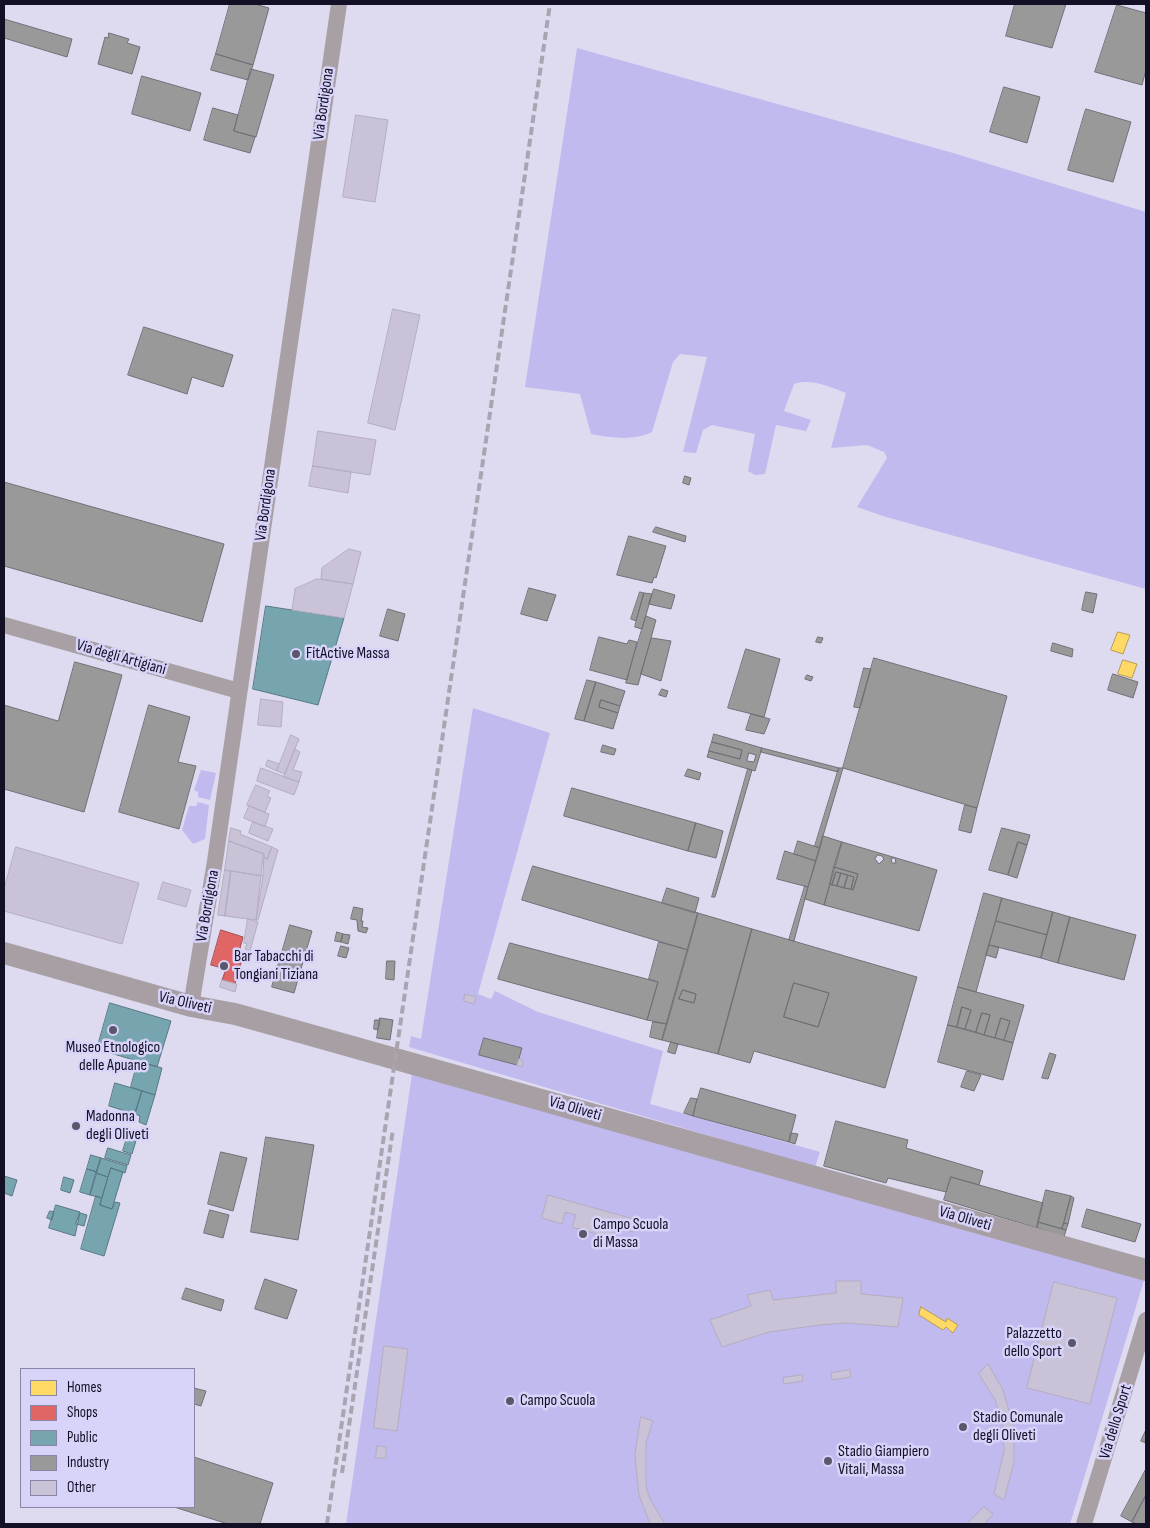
<!DOCTYPE html>
<html>
<head>
<meta charset="utf-8">
<style>
  body { margin:0 }
  #map { position:relative; width:1150px; height:1528px; overflow:hidden; background:#dedbf1; font-family:"Sofia Sans Condensed",sans-serif }
  canvas { display:block }
  .frame { position:absolute; inset:0; border:5px solid #130f24; pointer-events:none }
  .legend { position:absolute; left:20px; top:1368px; width:175px; height:140px; box-sizing:border-box; background:#d7d3f9; border:1px solid #8985a4; margin:0; padding:6px 9px; list-style:none; font-size:15px; color:#130f24 }
  .legend li { display:flex; align-items:center; gap:10px; height:25px }
  .legend b { width:25px; border:1px solid #8985a4 }
</style>
</head>
<body>
<div id="map">
<canvas width="1150" height="1528"></canvas>
<div class="frame"></div>
<ul class="legend">
<li><b style="height:14px;background:#ffd966"></b>Homes</li>
<li><b style="height:14px;background:#e06666"></b>Shops</li>
<li><b style="height:14px;background:#76a5af"></b>Public</li>
<li><b style="height:14px;background:#999"></b>Industry</li>
<li><b style="height:14px;background:#cac3d8"></b>Other</li>
</ul>
</div>
<script>
const ctx = document.querySelector('canvas').getContext('2d');
ctx.lineJoin = 'round';
function fill(path, color) {
  ctx.fillStyle = color;
  ctx.fill(path, 'evenodd');
}
function stroke(path, color, width, dash) {
  ctx.strokeStyle = color;
  ctx.lineWidth = width;
  ctx.lineCap = dash ? 'butt' : 'round';
  ctx.setLineDash(dash || []);
  ctx.stroke(path);
}
function label(font, color, halo, rows, align = 'center') {
  ctx.font = font + ' "Sofia Sans Condensed",sans-serif';
  ctx.lineWidth = 5;
  ctx.setLineDash([]);
  ctx.textBaseline = 'middle';
  ctx.strokeStyle = halo;
  ctx.fillStyle = color;
  for (const [text, x, y, turn = 0] of rows) {
    ctx.save();
    ctx.translate(x, y);
    ctx.rotate((+turn || 0) * Math.PI / 180);
    ctx.textAlign = isNaN(turn) ? turn : align;
    if (halo) ctx.strokeText(text, 0, 0);
    ctx.fillText(text, 0, 0);
    ctx.restore();
  }
}
fill(new Path2D(`
  M577,48L953,153L1146,212V589L886,517L857,507L887,458L884,452L867,445L831,448L846,393C830,387 811,378 794,384L784,411L811,420L806,431L776,425L765,474L755,475L748,471L755,434L712,425L703,430L696,453L683,452L707,357L680,354L673,362L652,432C634,441 611,438 591,434L580,394L525,387Z
  M473,708L550,733L478,994L491,999L495,991L538,1012L663,1051L650,1104L820,1152L815,1167L409,1047L411,1036L421,1039Z
  M201,770L216,773L210,800L198,797V792L194,790Z
  M198,802L209,805L205,839L193,844L182,830L189,806H196Z
  M412,1074L1145,1277L1070,1524H346Z`), '#c1baef');
const homes = new Path2D(`
  M1118,632L1130,635L1123,654L1111,650Z
  M1123,660L1137,664L1132,678L1118,674Z
  M921,1307L946,1322L947,1318L958,1325L953,1333L946,1327L943,1330L919,1315Z`);
fill(homes, '#ffd966');
stroke(homes, '#b89c52', 1);
const shops = new Path2D(`
  M221,930L243,937L239,952L244,953L235,984L222,980L226,969L211,965Z`);
fill(shops, '#e06666');
stroke(shops, '#a24c52', 1);
const public = new Path2D(`
  M266,606L344,618L318,705L253,689Z
  M110,1003L171,1021L157,1067L97,1049Z
  M138,1061L162,1068L155,1095L131,1087Z
  M115,1083L142,1091L135,1114L109,1106Z
  M142,1091L155,1095L146,1125L139,1122L140,1116L135,1114Z
  M129,1131L138,1134L132,1154L123,1151Z
  M108,1148L131,1155L128,1165L105,1158Z
  M91,1155L101,1158L97,1172L87,1169Z
  M101,1158L127,1166L125,1173L111,1168L108,1177L96,1173Z
  M111,1168L123,1172L112,1209L100,1205Z
  M87,1169L97,1172L90,1195L80,1192Z
  M96,1173L108,1177L102,1198L90,1195Z
  M4,1176L17,1180L12,1196L4,1193Z
  M64,1177L74,1180L70,1193L61,1190Z
  M96,1196L102,1198L100,1205L112,1209L115,1202L120,1203L104,1256L81,1249Z
  M56,1205L80,1212L75,1236L49,1228Z
  M50,1211L54,1212L52,1220L47,1218Z
  M80,1213L87,1215L84,1226L76,1224Z`);
fill(public, '#76a5af');
stroke(public, '#587885', 1);
const industry = new Path2D(`
  M230,4H255L269,8L253,65L216,54Z
  M1015,4H1066L1052,48L1006,36Z
  M1117,5L1146,13V70L1142,85L1095,72Z
  M4,19L72,39L67,57L4,38Z
  M109,33L129,39L127,43L140,47L132,74L98,64L105,37L108,38Z
  M216,54L253,65L248,80L211,70Z
  M251,69L274,75L256,137L234,131Z
  M142,76L201,93L190,131L132,114Z
  M1004,87L1040,97L1027,143L990,132Z
  M213,108L238,115L234,131L255,137L250,153L204,140Z
  M1086,109L1131,122L1113,182L1068,170Z
  M144,327L233,355L223,387L192,377L187,394L128,375Z
  M685,476L691,478L689,485L683,483Z
  M4,482L224,544L202,622L4,566Z
  M656,527L686,536L685,542L653,532Z
  M629,536L666,546L656,578L654,577L652,583L617,575Z
  M529,588L556,595L547,621L521,614Z
  M654,589L675,595L671,609L649,604Z
  M640,592L644,593L636,621L631,619Z
  M1086,592L1097,594L1093,613L1082,610Z
  M644,593L652,594L642,629L635,627Z
  M388,609L405,614L398,641L380,636Z
  M646,616L656,620L638,685L626,683Z
  M599,637L627,644L629,640L637,642L627,680L590,670Z
  M818,637L823,638L821,643L816,642Z
  M652,638L671,641L661,681L641,674Z
  M1053,643L1073,649L1072,657L1051,651Z
  M746,649L780,659L764,717L728,708Z
  M874,658L1007,696L977,808L843,768Z
  M75,662L122,675L84,812L4,789V705L58,721Z
  M864,668L871,669L860,708L854,707Z
  M1113,674L1138,682L1133,698L1108,690Z
  M807,675L813,677L811,681L805,679Z
  M587,680L596,682L584,721L575,719Z
  M596,682L625,691L620,706L601,700L599,707L618,713L613,729L584,721Z
  M662,689L668,691L666,697L659,695Z
  M601,700L620,706L618,713L599,707Z
  M149,705L190,717L178,762L196,766L179,829L119,812Z
  M751,714L770,719L764,734L746,730Z
  M714,734L762,748L755,771L707,757L709,751L740,759L742,750L712,742ZM749,753L756,755L754,762L747,761Z
  M712,742L742,750L740,759L709,751Z
  M603,745L616,749L614,755L601,752Z
  M762,748L839,768L838,772L761,752Z
  M839,768H843L823,836L820,848L815,846Z
  M688,769L701,773L699,780L685,776Z
  M748,769L752,770L715,897H712Z
  M572,788L696,823L688,851L564,816Z
  M965,805L977,808L971,833L959,830Z
  M696,823L723,831L716,858L688,851Z
  M1002,828L1030,835L1027,845L1018,842L1008,875L989,870Z
  M823,836L842,842L824,905L805,899Z
  M798,841L820,848L816,861L794,854Z
  M842,842L937,870L919,931L824,905L830,884L853,890L858,874L834,867ZM878,855L882,856L884,859L879,864L875,859ZM895,858L896,863H892L891,859Z
  M1018,842L1027,845L1017,878L1008,875Z
  M785,851L816,861L808,887L777,879Z
  M533,866L698,913L688,950L522,900Z
  M834,867L858,874L853,890L851,889L854,877L836,872L832,885L830,884Z
  M836,872L841,873L837,886L832,885Z
  M841,873L848,875L844,888L837,886Z
  M848,875L854,877L851,889L844,888Z
  M805,886L808,887L794,941L789,940Z
  M667,888L699,898L695,913L662,903Z
  M984,893L1002,898L976,992L958,987Z
  M1002,898L1053,912L1047,935L996,921Z
  M354,907L363,909L361,921H363L362,927L368,928L366,933L358,931L357,920L351,919Z
  M1053,912L1070,917L1058,963L1041,958Z
  M698,913L752,929L718,1054L662,1040ZM683,990L696,994L694,1003L679,999Z
  M1070,917L1136,935L1124,980L1058,963Z
  M996,921L1047,935L1041,958L989,945Z
  M290,925L312,931L294,993L272,987Z
  M752,929L917,977L885,1088L754,1051L750,1063L718,1054ZM794,983L829,993L818,1027L784,1017Z
  M337,932L343,934L341,942L335,941Z
  M343,934L350,935L348,944L341,942Z
  M659,942L688,950L667,1024L647,1020L658,982L649,979Z
  M510,943L658,982L647,1020L498,979Z
  M989,945L999,947L996,958L986,955Z
  M341,946L349,948L346,958L338,956Z
  M387,961H395L394,980L386,979Z
  M794,983L829,993L818,1027L784,1017Z
  M958,987L1024,1005L1013,1043L1004,1040L1010,1021L1001,1018L995,1038L984,1035L990,1015L982,1013L976,1032L965,1029L971,1010L962,1007L957,1027L948,1025Z
  M683,990L696,994L694,1003L679,999Z
  M962,1007L971,1010L965,1029L957,1027Z
  M982,1013L990,1015L984,1035L976,1032Z
  M380,1018L393,1020L390,1040L377,1038Z
  M1001,1018L1010,1021L1004,1040L995,1038Z
  M375,1020H380L378,1030L374,1029Z
  M653,1022L667,1024L662,1040L650,1037Z
  M948,1025L1013,1043L1003,1080L938,1062Z
  M484,1038L522,1048L517,1065L479,1055Z
  M671,1042L678,1044L675,1054L668,1052Z
  M1050,1053L1056,1055L1048,1079L1042,1078Z
  M967,1071L981,1075L974,1091L961,1087Z
  M701,1088L796,1115L789,1142L693,1116Z
  M691,1098L697,1099L693,1116L684,1113Z
  M836,1121L908,1140L906,1148L983,1171L979,1185L951,1177L946,1192L888,1178L886,1183L824,1166Z
  M791,1133L798,1134L795,1144L789,1142Z
  M266,1137L314,1145L298,1240L251,1232Z
  M221,1152L247,1158L233,1211L208,1204Z
  M951,1177L1043,1203L1037,1228L944,1200Z
  M1046,1190L1071,1196L1062,1229L1038,1222Z
  M1071,1196L1074,1198L1068,1224L1064,1223Z
  M1087,1209L1141,1224L1135,1242L1082,1227Z
  M210,1210L229,1215L223,1238L204,1233Z
  M1038,1222L1066,1230L1064,1237L1037,1228Z
  M1064,1223L1068,1224L1066,1230L1062,1229Z
  M265,1279L297,1290L287,1319L255,1309Z
  M186,1288L224,1300L221,1311L182,1299Z
  M194,1388L206,1391L201,1406L194,1404Z
  M1146,1430V1443L1141,1441Z
  M194,1457L273,1483L260,1524H228L174,1507H194Z
  M1146,1469V1495L1132,1522L1121,1516Z
  M1146,1495V1524H1137L1132,1522Z`);
fill(industry, '#999');
stroke(industry, '#717076', 1);
const building = new Path2D(`
  M356,115L388,120L375,202L343,197Z
  M393,309L420,315L395,430L368,423Z
  M318,431L376,440L370,475L313,466Z
  M313,466L351,472L348,493L309,486Z
  M349,549L361,552L353,584L321,579L322,568Z
  M317,579L353,584L344,618L292,610L295,589Z
  M261,699L283,702L281,727L258,725Z
  M291,735L299,739L285,774L277,771Z
  M295,749L300,752L293,770L302,772L299,782L284,777Z
  M268,760L279,764L277,771L266,766Z
  M261,768L299,782L294,795L257,781Z
  M256,785L270,791L267,796L271,798L265,812L247,805Z
  M249,806L269,814L265,827L244,818Z
  M253,822L273,829L268,841L249,833Z
  M231,828L241,831L240,834L272,847L267,859L263,857L264,854L229,841Z
  M229,841L264,854L263,876L225,870Z
  M16,847L139,883L122,944L4,911V889Z
  M272,847L278,850L258,920H256L263,857L267,859Z
  M225,870L231,871L225,916L218,915Z
  M231,871L263,876L256,920L225,916Z
  M163,882L191,890L186,907L158,899Z
  M248,919L258,922L250,951L245,949L247,944L244,943Z
  M222,980L237,984L235,992L220,987Z
  M465,994L476,997L474,1004L464,1001Z
  M519,1059L523,1061L522,1067L517,1065Z
  M548,1195L637,1220L633,1232L614,1227L611,1238L572,1227L576,1215L565,1212L562,1224L542,1218Z
  M836,1281H861V1294L903,1298L898,1327L847,1323L820,1325L769,1332L722,1347L710,1320L751,1306L747,1295L770,1290L773,1300L836,1293Z
  M1054,1282L1117,1298L1090,1404L1027,1388Z
  M384,1346L408,1349L397,1431L374,1428Z
  M988,1364L1003,1390L1014,1428V1462L1004,1500L994,1494L1004,1451L1003,1423L995,1400L979,1374Z
  M850,1370L851,1377L832,1380L831,1373Z
  M802,1375L803,1381L784,1384L783,1378Z
  M641,1417L653,1421L646,1443V1486L650,1499L665,1524H650L639,1495L635,1455Z
  M377,1446L386,1447V1458H376Z
  M984,1507L993,1514L984,1524H967Z`);
fill(building, '#cac3d8');
stroke(building, '#b4adc1', 1);
stroke(new Path2D(`
  M4,625L239,691
  M191,1006L215,861L339,4
  M1084,1524L1146,1320`), '#a8a0a4', 16);
stroke(new Path2D(`
  M4,953L191,1006L235,1014L289,1029L1146,1270`), '#a89fa5', 22);
stroke(new Path2D(`
  M342,1473L393,1129
  M327,1524L550,4`), '#aaa4b0', 4, [8, 4]);
for (const [x, y, r, color] of [
  [296,654,5,"#5a566c"],
  [224,966,5,"#5a566c"],
  [113,1030,5,"#5a566c"],
  [76,1126,5,"#5a566c"],
  [583,1234,5,"#5a566c"],
  [1072,1343,5,"#5a566c"],
  [510,1401,5,"#5a566c"],
  [963,1427,5,"#5a566c"],
  [828,1461,5,"#5a566c"]
]) {
  const dot = new Path2D();
  dot.arc(x, y, r, 0, 2 * Math.PI);
  ctx.fillStyle = color;
  ctx.fill(dot);
  stroke(dot, '#d7d3f9', 2);
}
label('16px', '#130f24', '#d7d3f9', [
  ["Via Bordigona",324,104,-82],
  ["Via Bordigona",266,505,-82],
  ["Via degli Artigiani",121,658,16],
  ["Via Bordigona",208,906,-80],
  ["Via Oliveti",185,1003,13],
  ["Via Oliveti",575,1109,16],
  ["Via Oliveti",965,1219,16],
  ["Via dello Sport",1116,1422,-73]
]);
label('16px', '#130f24', '#d7d3f9', [
  ["FitActive Massa",306,654],
  ["Bar Tabacchi di",234,957],
  ["Tongiani Tiziana",234,975],
  ["Museo Etnologico",113,1048,"center"],
  ["delle Apuane",113,1066,"center"],
  ["Madonna",86,1117],
  ["degli Oliveti",86,1135],
  ["Campo Scuola",593,1225],
  ["di Massa",593,1243],
  ["Palazzetto",1062,1334,"right"],
  ["dello Sport",1062,1352,"right"],
  ["Campo Scuola",520,1401],
  ["Stadio Comunale",973,1418],
  ["degli Oliveti",973,1436],
  ["Stadio Giampiero",838,1452],
  ["Vitali, Massa",838,1470]
], 'left');
</script>
</body>
</html>
